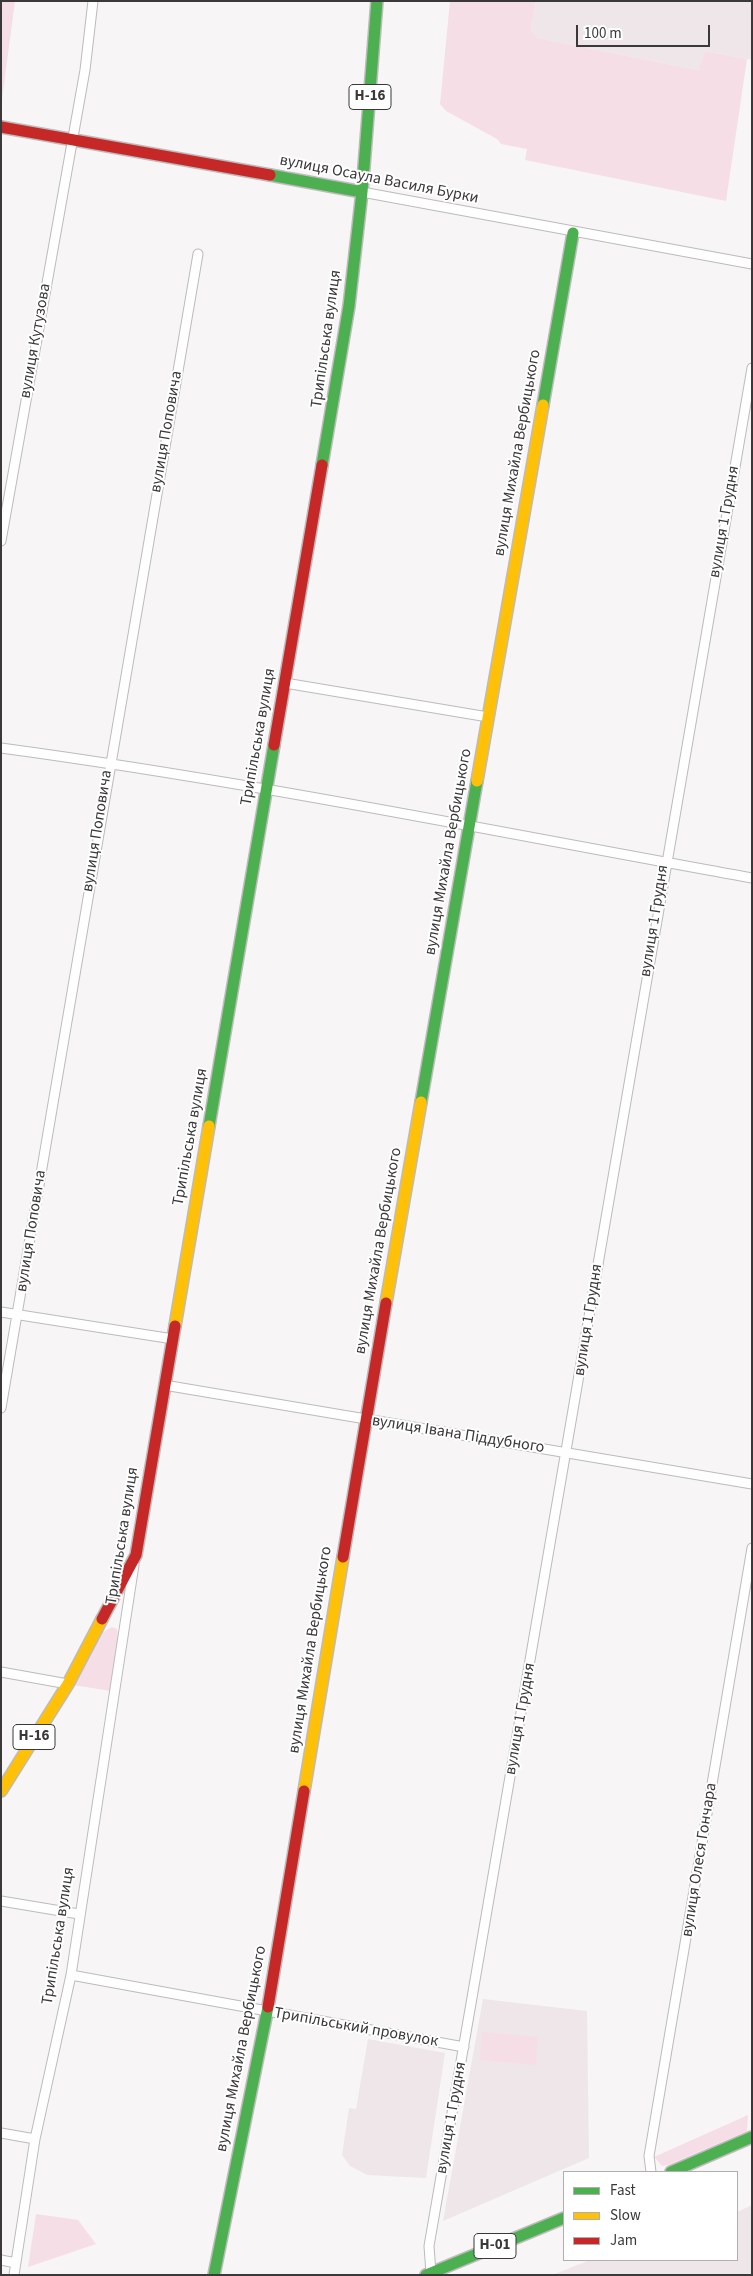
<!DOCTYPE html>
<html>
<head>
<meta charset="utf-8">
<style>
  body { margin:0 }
  #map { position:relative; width:753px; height:2276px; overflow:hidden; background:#f8f5f6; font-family:"Source Sans 3",sans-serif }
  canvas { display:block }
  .frame { position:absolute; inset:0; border:2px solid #3a3838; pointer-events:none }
  .legend { position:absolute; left:563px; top:2171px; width:175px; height:90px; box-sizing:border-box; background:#fff; border:1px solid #b0afaf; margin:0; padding:6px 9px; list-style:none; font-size:15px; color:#3a3838 }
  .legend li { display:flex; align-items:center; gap:10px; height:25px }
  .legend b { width:25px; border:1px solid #b0afaf }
  .scale { position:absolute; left:576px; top:25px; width:134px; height:22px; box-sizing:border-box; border:2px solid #3a3838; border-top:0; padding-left:6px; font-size:15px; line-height:18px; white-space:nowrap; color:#3a3838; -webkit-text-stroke:4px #fff; paint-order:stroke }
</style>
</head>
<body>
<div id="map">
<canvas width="753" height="2276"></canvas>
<div class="frame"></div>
<ul class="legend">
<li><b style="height:6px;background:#4caf50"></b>Fast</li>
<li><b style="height:6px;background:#ffc107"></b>Slow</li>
<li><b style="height:6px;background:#c62828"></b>Jam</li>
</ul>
<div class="scale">100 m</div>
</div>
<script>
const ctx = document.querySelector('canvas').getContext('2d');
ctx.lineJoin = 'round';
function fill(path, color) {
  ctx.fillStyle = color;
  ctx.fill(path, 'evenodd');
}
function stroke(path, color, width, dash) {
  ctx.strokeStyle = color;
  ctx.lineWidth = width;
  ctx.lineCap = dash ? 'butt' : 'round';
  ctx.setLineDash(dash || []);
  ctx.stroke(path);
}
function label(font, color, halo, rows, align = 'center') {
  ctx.font = font + ' "Source Sans 3",sans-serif';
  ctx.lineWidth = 4;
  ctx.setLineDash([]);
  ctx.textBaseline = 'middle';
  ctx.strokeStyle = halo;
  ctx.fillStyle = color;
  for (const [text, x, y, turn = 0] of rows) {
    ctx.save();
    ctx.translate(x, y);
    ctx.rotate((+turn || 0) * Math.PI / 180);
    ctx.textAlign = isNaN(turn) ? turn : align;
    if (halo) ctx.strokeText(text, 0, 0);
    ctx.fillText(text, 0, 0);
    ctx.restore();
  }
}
fill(new Path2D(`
  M536,1H752V60L705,51L698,70L538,38L531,30Z
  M483,1999L587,2011L589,2158L443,2221Z
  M368,2039L445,2053L426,2178L367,2175L350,2166L342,2155L349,2108L356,2109Z
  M752,2205V2275H552L590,2260H737V2212Z`), '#eee6e9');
fill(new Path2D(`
  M1,1H15L1,107Z
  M450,1H536L531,30L538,38L698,70L705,51L747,59L726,201L525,160L527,149L501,144L497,139L446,111L440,104Z
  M112,1627L117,1629L118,1637L111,1691L73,1685L103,1632Z
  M482,2032L538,2037L536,2065L480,2060Z
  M748,2115L747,2131L668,2165L662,2166L654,2157Z
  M36,2214L78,2220L96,2244L28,2267Z`), '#f6dee7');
const street = new Path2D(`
  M362,192L752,264
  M1,541L85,70L93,1
  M285,683L488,717
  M1,748C253,782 502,833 752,878
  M1,1312L173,1339
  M164,1385L752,1484
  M1,1408L198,254
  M1,1672L68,1684
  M1,1901L79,1914
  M71,1975L464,2047
  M1,2133L35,2139
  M651,2172L649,2156L752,1548
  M1,2260L16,2263
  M431,2273L429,2246C538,1620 642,993 752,368
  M14,2275L35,2139L71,1975L134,1565`);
const fast = new Path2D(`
  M270,175L362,192
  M543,405L573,233
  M322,465L349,306L362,192L377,1
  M421,1102L477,781
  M209,1126L274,745
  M671,2172L752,2137
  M214,2275L268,2007
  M426,2275L564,2218`);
const slow = new Path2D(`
  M477,781L543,405
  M386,1303L421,1102
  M175,1326L209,1126
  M1,1791L68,1684L102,1619
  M304,1791L343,1557`);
const jam = new Path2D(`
  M1,127L270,175
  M274,745L322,465
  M343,1557L386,1303
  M102,1619L136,1555L175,1326
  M268,2007L304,1791`);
stroke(street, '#bdbbbb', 11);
stroke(fast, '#bdbbbb', 14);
stroke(slow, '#bdbbbb', 14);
stroke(jam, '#bdbbbb', 14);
stroke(street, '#fefefe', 9);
stroke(fast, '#4caf50', 11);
stroke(slow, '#ffc107', 11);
stroke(jam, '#c62828', 11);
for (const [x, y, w] of [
  [370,97,42],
  [34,1737,42],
  [495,2246,42]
]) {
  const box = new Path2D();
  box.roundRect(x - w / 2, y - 12.5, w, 25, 4);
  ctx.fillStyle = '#fff';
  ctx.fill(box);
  stroke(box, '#3a3838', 1);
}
label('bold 15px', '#3a3838', null, [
  ["Н-16",370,97],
  ["Н-16",34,1737],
  ["Н-01",495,2246]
]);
label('16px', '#3a3838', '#fff', [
  ["вулиця Осаула Василя Бурки",379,180,11],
  ["Трипільська вулиця",327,339,-82],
  ["вулиця Кутузова",36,341,-80],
  ["вулиця Поповича",167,432,-80],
  ["вулиця Михайла Вербицького",518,453,-80],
  ["вулиця 1 Грудня",725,522,-80],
  ["Трипільська вулиця",259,737,-80],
  ["вулиця Поповича",98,831,-81],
  ["вулиця Михайла Вербицького",449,852,-80],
  ["вулиця 1 Грудня",655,921,-81],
  ["Трипільська вулиця",191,1137,-80],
  ["вулиця Поповича",32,1231,-81],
  ["вулиця Михайла Вербицького",379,1251,-80],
  ["вулиця 1 Грудня",589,1320,-81],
  ["вулиця Івана Піддубного",458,1435,9],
  ["Трипільська вулиця",123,1536,-81],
  ["вулиця Михайла Вербицького",311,1650,-81],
  ["вулиця 1 Грудня",521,1719,-80],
  ["вулиця Олеся Гончара",700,1860,-81],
  ["Трипільська вулиця",59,1936,-81],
  ["Трипільський провулок",356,2028,10],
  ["вулиця Михайла Вербицького",242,2049,-79],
  ["вулиця 1 Грудня",452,2118,-80]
]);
</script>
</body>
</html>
